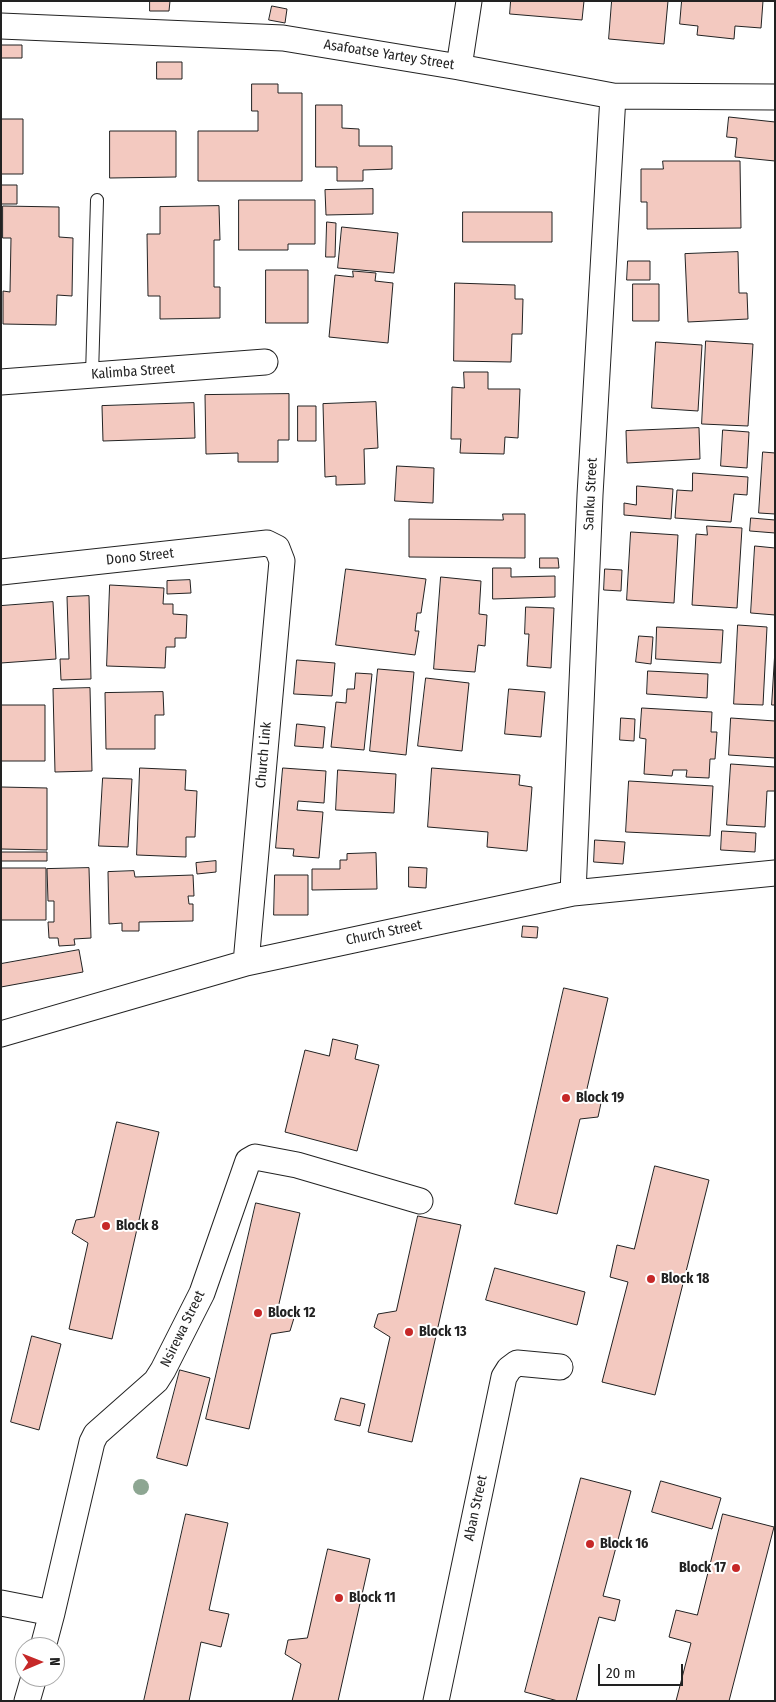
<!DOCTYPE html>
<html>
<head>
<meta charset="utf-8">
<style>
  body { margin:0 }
  #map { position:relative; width:776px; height:1702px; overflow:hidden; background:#fff; font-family:"Fira Sans Condensed",sans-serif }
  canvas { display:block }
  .frame { position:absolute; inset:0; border:2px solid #222; pointer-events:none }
  .north { position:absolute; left:15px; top:1637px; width:50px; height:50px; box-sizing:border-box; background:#fff; border:1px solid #a7a7a7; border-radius:50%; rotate:89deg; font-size:14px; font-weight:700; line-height:20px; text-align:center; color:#222 }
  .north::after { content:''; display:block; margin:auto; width:18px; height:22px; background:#c62828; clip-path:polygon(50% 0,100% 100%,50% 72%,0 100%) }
  .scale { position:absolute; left:598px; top:1664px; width:85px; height:22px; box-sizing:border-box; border:2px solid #222; border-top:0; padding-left:6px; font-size:15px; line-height:18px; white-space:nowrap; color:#222; -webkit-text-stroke:4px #fff; paint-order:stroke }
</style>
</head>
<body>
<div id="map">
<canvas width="776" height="1702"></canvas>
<div class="frame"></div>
<div class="north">N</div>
<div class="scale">20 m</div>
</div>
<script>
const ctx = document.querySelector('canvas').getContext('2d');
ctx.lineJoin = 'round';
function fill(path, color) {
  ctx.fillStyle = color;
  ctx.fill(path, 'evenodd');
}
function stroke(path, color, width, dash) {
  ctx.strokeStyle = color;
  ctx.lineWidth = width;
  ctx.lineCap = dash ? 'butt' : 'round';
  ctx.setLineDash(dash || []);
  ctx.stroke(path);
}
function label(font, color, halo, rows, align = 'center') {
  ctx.font = font + ' "Fira Sans Condensed",sans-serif';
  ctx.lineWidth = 4;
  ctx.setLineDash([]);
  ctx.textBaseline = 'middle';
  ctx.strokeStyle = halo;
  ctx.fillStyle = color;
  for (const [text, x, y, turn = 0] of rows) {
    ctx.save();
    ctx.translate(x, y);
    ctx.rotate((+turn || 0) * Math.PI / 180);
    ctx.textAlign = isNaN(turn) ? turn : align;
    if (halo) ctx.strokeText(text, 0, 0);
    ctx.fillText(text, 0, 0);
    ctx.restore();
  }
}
const building = new Path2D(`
  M150,1H170L169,11H150Z
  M511,1H584L582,20L510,14Z
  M612,1H668L664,44L609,39Z
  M682,1H763L761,28L735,26L734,39L697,35L698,26L680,24Z
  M272,6L287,9L285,23L269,20Z
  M1,45H22V58H1Z
  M157,62H182V79H157Z
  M252,84H278V93H302V181H198V131H258V111H252Z
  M316,105H342V128L359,129V146H392V169L363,170V181H337V167H316Z
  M729,117L775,122V161L735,157L737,138L727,137Z
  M1,119H23V174H1Z
  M110,131H176V177L110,178Z
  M663,161H740L741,228L647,229V202H641V169H663Z
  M1,185H17V204H1Z
  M373,189V214L326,215L325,190Z
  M239,200H315V244H288V250H239Z
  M3,206L59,207V237L73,238L72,296L57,295L56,325L3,324V291L10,292L11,238H3Z
  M219,206L220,240H214V287H220V318L160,319V296H148L147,234H160V207Z
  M463,212H552V242H463Z
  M327,222L336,223L335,257H326Z
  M342,227L398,233L394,273L338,268Z
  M738,252L739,293H747L748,319L688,322L685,254Z
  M628,261H650V280H627Z
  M266,270H308V323H266Z
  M353,271L376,273L375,281L393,283L388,343L329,337L335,275L353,277Z
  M455,283L515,285V299H523L522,334H512L511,362L454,361Z
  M633,284H659V321H633Z
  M706,341L753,344L748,426L702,424Z
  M656,342L702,345L698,411L652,408Z
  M464,372H488V389H520L518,438L505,437L504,454L460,453L461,439H451L452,387L464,388Z
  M289,394V440H278V462H238V453L206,454L205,395Z
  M376,402L378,448L364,449L365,484L336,485V476L325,477L323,404Z
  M194,403L195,438L103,441L102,406Z
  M298,406H316V441H298Z
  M699,428L700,459L627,463L626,431Z
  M723,430L749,432L747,468L721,466Z
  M763,452L775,453V514L759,513Z
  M397,466L434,468L433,503L395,501Z
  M693,473L748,477L747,495L734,494L731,522L675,518L677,490L692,491Z
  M637,486L673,489L671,519L624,515V503L636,505Z
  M503,514H525V558L409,557V519L503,520Z
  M751,518L775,520V533L750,531Z
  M707,526L742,528L737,608L692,605L696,534L707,535Z
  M631,532L678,535L674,603L627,600Z
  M755,546L775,548V615L751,613Z
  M540,558H558L559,568H540Z
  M493,568H511V577L555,576V597L493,599Z
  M346,569L426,579L421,613H417L415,631H419L415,655L336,645Z
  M605,569L622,570L621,591L604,590Z
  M441,577L481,581L479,614L487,615L485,646L478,645L475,672L434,669Z
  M190,580L191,593L167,594V581Z
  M110,585L164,588L163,604H173V614L187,615L186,638H175V647H166L165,668L107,666Z
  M89,596L91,679L61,680L60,659H69L67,597Z
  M53,602L56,659L1,663V606Z
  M526,607L554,608L551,668L527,666L529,634H525Z
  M738,625L767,627L763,705L734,704Z
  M657,627L723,630L721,663L656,659Z
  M639,636L653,637L651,664L636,662Z
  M775,650V705H772Z
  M297,660L335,663L332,696L294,694Z
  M378,669L414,672L406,755L370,751Z
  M648,671L708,674L707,698L647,694Z
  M356,673L372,674L364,750L331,747L336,702L346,703L347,689H354Z
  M426,678L469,683L462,751L418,746Z
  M90,688L92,771L55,772L53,689Z
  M509,689L545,692L541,737L505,734Z
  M163,692L164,715H155V749H106L105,693Z
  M1,705H45V761H1Z
  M642,708L712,712L711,732H717L715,759H710L709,778L686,777L687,770H673L672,776L644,774L646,739L640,738Z
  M621,718L635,719L634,741L620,740Z
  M731,718L775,721V758L729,755Z
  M297,724L325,727L323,748L295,746Z
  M731,764L775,767V791H767L765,827L727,825Z
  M140,768L186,770L185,790L197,791L195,837H186V857L137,855Z
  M283,768L326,771L324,803L298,801L297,810L323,812L319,858L293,856L294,849L276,848Z
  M432,768L520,775L519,785L532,787L527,851L487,847L488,832L428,827Z
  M338,770L396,774L394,813L336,810Z
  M103,778L132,779L128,847L99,846Z
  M629,781L713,786L710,836L626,832Z
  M1,787L47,788V850L1,849Z
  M722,831L756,833L755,852L721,850Z
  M595,840L625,842L623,864L594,862Z
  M1,852H47V861H1Z
  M376,853L377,889L312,890V869H340V860H347V854Z
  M216,861V872L197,874L196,863Z
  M409,867L427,868L426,888L409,887Z
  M1,868H46V920H1Z
  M89,868L91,938L74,939L75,945L59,946L58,938H49L48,922H54V901H48L47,869Z
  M134,871L135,877L193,875L194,896H188L189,904H193V921L139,922V931H122V923L109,924L108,872Z
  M275,875H308V915H274Z
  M523,926L538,927L537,938L522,937Z
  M79,950L83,972L1,987V964Z
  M564,988L608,998L586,1093L601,1103L598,1117L580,1119L557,1214L515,1204Z
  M333,1039L358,1045L355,1059L379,1065L357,1151L285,1132L305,1050L329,1056Z
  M117,1122L159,1132L112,1339L69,1329L88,1243L72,1233L76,1220L94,1217Z
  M655,1166L709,1180L655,1395L602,1382L628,1282L610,1277L617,1245L634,1249Z
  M256,1203L300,1213L278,1308L294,1318L290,1331L271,1334L249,1429L206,1419Z
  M418,1216L461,1225L412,1442L368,1432L390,1337L374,1327L378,1314L396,1311Z
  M495,1268L585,1292L577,1325L486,1300Z
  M32,1336L61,1344L39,1430L11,1422Z
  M180,1370L210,1378L187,1466L157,1458Z
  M341,1398L365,1404L360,1426L335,1420Z
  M581,1478L631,1491L603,1596L620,1600L615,1621L599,1617L576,1701H558L525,1692Z
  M661,1481L721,1498L712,1529L652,1512Z
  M186,1514L228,1523L209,1610L229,1614L221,1647L201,1642L189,1701H144Z
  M723,1514L774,1527L729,1701H676L691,1643L669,1637L676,1610L697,1615Z
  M328,1549L370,1559L338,1701H292L301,1664L285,1654L288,1640L307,1638Z`);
fill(building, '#f3c9c0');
stroke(building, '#222', 1);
const lane = new Path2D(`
  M92,375L97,200`);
const street = new Path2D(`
  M1,26L283,38L459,67L613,96L775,97
  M459,67L469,1
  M1,382L265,362
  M1,572L267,543L277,548L282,561L246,963
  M573,893L590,495L613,96
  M1,1034L246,963L573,893L775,873
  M1,1603L52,1613
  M43,1647L52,1613L92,1442L96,1434L156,1381L163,1370L202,1293L248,1161L255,1157L297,1165L420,1201
  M27,1701L34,1677
  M436,1701L504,1377L509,1369L517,1363L560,1367`);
stroke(lane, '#222', 14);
stroke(street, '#222', 27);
stroke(lane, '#fff', 12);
stroke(street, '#fff', 25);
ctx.fillStyle = '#8da692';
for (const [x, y] of [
  [141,1487]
]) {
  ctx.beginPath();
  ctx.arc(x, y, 8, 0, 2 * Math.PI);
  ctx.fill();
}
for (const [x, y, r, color] of [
  [566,1098,5,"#c62828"],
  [106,1226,5,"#c62828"],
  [651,1279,5,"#c62828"],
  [258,1313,5,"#c62828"],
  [409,1332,5,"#c62828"],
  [590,1544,5,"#c62828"],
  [736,1568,5,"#c62828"],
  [339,1598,5,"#c62828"]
]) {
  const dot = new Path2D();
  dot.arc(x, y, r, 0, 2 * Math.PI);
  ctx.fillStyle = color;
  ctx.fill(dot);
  stroke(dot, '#fff', 2);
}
label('14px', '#222', '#fff', [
  ["Asafoatse Yartey Street",389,55,9],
  ["Kalimba Street",133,372,-4],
  ["Sanku Street",591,494,-87],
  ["Dono Street",140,557,-6],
  ["Church Link",264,755,-85],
  ["Church Street",384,933,-12],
  ["Nsirewa Street",183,1329,-64],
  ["Aban Street",476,1508,-78]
]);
label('bold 14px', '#222', '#fff', [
  ["Block 19",576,1098],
  ["Block 8",116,1226],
  ["Block 18",661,1279],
  ["Block 12",268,1313],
  ["Block 13",419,1332],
  ["Block 16",600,1544],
  ["Block 17",726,1568,"right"],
  ["Block 11",349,1598]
], 'left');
</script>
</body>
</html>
